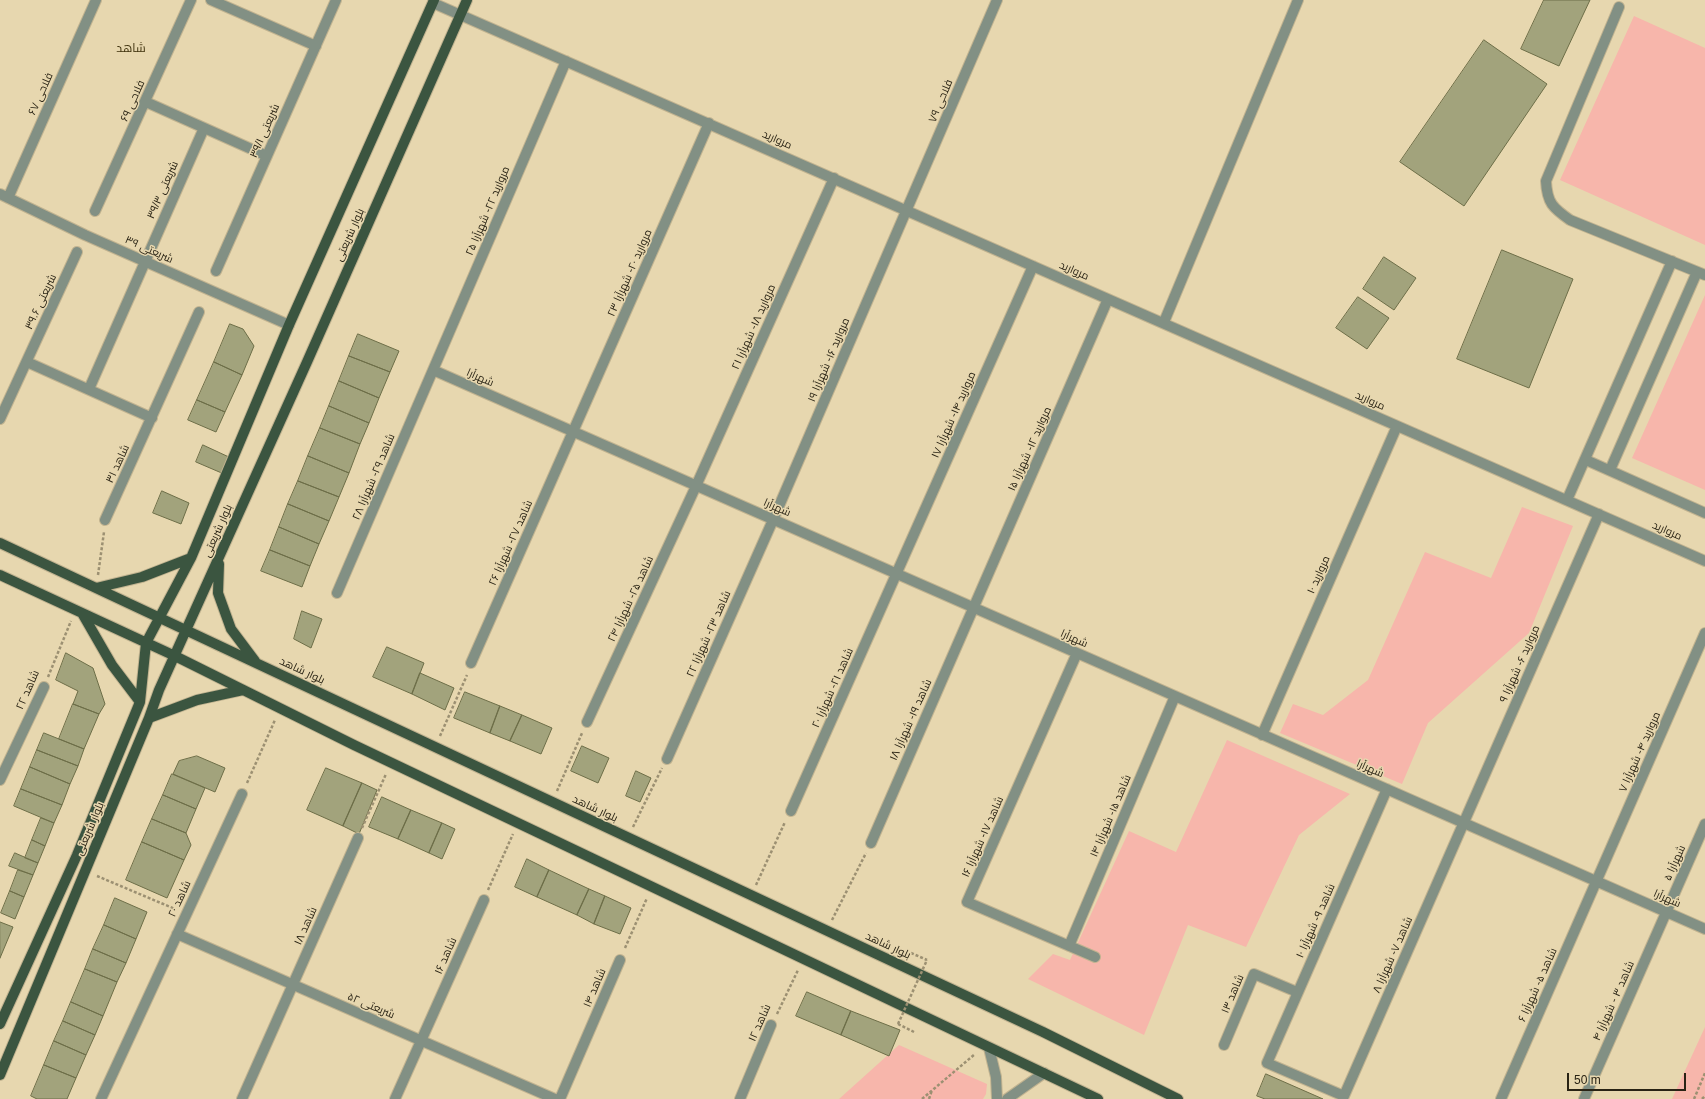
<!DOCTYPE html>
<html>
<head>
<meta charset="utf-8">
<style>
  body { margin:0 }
  #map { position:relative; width:1705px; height:1099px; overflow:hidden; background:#e7d7af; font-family:Arial,sans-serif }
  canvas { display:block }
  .scale { position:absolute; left:1567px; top:1073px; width:119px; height:18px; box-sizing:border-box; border:2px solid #292314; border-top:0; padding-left:5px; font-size:12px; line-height:14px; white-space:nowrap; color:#292314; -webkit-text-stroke:3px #e7d7af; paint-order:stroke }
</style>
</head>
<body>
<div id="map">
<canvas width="1705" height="1099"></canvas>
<div class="scale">50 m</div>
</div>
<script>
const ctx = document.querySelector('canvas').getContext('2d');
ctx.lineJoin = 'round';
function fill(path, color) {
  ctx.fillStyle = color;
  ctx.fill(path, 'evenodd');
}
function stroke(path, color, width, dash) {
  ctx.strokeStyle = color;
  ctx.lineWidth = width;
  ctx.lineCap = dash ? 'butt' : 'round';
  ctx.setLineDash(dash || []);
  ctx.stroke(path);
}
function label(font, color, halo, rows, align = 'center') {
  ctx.font = font + ' Arial,Cairo,sans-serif';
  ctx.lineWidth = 3;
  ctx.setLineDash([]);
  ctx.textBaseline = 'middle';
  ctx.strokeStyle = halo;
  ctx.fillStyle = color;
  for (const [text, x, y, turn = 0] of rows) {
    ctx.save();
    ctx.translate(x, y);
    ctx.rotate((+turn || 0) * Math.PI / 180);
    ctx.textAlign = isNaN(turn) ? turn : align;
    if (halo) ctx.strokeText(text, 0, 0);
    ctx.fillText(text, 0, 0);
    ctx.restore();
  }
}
fill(new Path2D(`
  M1634,16L1705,48V245L1560,180Z
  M1705,295V490L1632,458Z
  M1522,507L1573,526L1529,633L1428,723L1402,784L1280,733L1293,704L1323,715L1368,680L1425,552L1491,578Z
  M1227,740L1350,794L1299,835L1246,947L1188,925L1144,1035L1028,979L1053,954L1070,960L1129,831L1176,852Z
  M1705,1027V1099H1672Z
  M899,1045L987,1084L986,1094L983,1099H839Z`), '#f7b6ab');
const building = new Path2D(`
  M1544,0H1590L1559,66L1521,49Z
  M1484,40L1547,84L1464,206L1400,162Z
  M1502,250L1573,279L1529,388L1457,359Z
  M1384,257L1416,278L1394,310L1363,289Z
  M1358,297L1389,318L1367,349L1336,328Z
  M230,324L243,329L254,346L242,375L214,362Z
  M358,334L399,351L390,372L349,356Z
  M349,356L390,372L379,398L339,381Z
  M214,362L242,375L225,412L197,400Z
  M339,381L379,398L369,423L329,406Z
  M197,400L225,412L216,432L188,420Z
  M329,406L369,423L360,444L320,428Z
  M320,428L360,444L349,473L308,456Z
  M203,445L231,458L224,474L196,462Z
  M308,456L349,473L339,497L298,481Z
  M298,481L339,497L329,521L288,504Z
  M162,491L189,503L181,524L153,513Z
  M288,504L329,521L319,544L279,527Z
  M279,527L319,544L310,566L270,550Z
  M270,550L310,566L302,587L261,571Z
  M302,611L322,619L311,648L294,639Z
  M387,647L424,663L412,694L373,677Z
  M66,653L93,668L105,704L99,714L73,704L78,691L56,680Z
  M420,673L454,688L445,710L412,694Z
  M465,692L500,706L490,733L454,718Z
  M73,704L99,714L84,749L59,739Z
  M500,706L522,715L510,741L490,733Z
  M522,715L552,728L541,754L510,741Z
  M44,733L84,749L78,766L37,750Z
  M582,746L609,758L598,783L571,771Z
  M37,750L78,766L70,784L30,767Z
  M197,756L225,768L215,792L173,774L179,761Z
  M30,767L70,784L62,805L21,789Z
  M326,768L362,783L343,826L307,810Z
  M636,771L651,778L640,802L626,796Z
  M172,774L205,788L196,809L163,795Z
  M362,783L377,790L359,834L343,826Z
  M21,789L62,805L54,823L14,806Z
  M163,795L196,809L186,833L152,819Z
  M382,797L411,810L398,839L369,827Z
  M411,810L442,823L429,853L398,839Z
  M41,818L54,823L45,846L32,840Z
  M152,819L186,833L191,845L184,860L142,842Z
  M442,823L455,829L442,859L429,853Z
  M32,840L45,846L38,863L25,858Z
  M142,842L184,860L167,898L126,880Z
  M15,853L38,863L33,875L9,866Z
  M527,859L549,870L537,897L515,887Z
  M18,870L33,875L24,897L10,891Z
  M549,870L589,889L577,915L537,897Z
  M589,889L605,896L594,924L577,915Z
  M10,891L24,897L15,919L1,913Z
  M605,896L631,908L620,934L594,924Z
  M115,898L147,912L136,939L104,925Z
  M0,922L13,927L0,958Z
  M104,925L136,939L126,963L93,949Z
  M93,949L126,963L117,982L85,969Z
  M85,969L117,982L103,1016L71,1002Z
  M807,992L851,1011L841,1035L796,1016Z
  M71,1002L103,1016L95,1035L63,1021Z
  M851,1011L900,1030L889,1056L841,1035Z
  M63,1021L95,1035L86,1055L54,1041Z
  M54,1041L86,1055L76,1078L44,1065Z
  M44,1065L76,1078L67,1099H37L31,1096Z
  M1266,1074L1323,1099H1265L1257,1096Z`);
fill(building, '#a2a37c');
stroke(building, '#6d6e48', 1);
const minor = new Path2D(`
  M211,0L316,46
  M433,3L1705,561
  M1619,7L1546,181C1547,203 1553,208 1570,220L1705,275
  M146,102L267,156
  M0,194L85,235L289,325
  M8,198L96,0
  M95,211L191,0
  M216,271L336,0
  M1164,322L1298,0
  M27,362L152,418
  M433,370L1705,929
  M89,389L204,128
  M0,419L77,252
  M1586,460L1705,513
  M1610,470L1697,272
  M1567,500L1672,261
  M105,520L199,312
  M337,593L566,61
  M1077,653L967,902L1095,957
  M471,663L709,123
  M587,722L696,486L834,178
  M1262,735L1397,426
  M667,759L773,520L997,0
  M0,780L44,687
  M1387,789L1267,1063L1344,1096L1599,514
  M791,811L1033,266
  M871,843L1108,299
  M177,934L555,1099
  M1069,946L1175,696
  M1224,1045L1254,974L1297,992
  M989,1048L996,1077L997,1099
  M101,1099L242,794
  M242,1099L358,838
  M395,1099L484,900
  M560,1099L620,960
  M740,1099L771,1025
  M1007,1099L1044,1073
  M1501,1099L1705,633
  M1584,1099L1705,824`);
const major = new Path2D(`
  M0,543L1043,1032L1178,1099
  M219,564L218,593L231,629L255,661
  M0,575L175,656L354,745L1098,1099
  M96,588L142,577L191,558
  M82,613L112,665L140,702
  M149,718L197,700L243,690
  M0,1024L77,855L140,702L146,643L191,558L289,325L434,0
  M0,1075L149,718L159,690L307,362L467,0`);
stroke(minor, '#c1b390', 12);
stroke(major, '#c1b390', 12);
stroke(new Path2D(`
  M98,575L104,532
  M48,677L71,621
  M440,736L467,675
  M247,783L275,720
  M557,791L582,733
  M633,827L662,768
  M362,828L386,774
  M97,876L175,909
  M756,885L785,822
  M488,890L513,834
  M832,920L866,853
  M625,948L647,898
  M911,953L927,960
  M777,1014L798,970
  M898,1024L914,1032
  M922,1099L975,1054
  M929,1099L932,1090
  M1694,1099L1705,1073
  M1702,1099L1705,1096`), '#9c9072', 2.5, [3, 2]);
stroke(minor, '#829084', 10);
stroke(major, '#3b5540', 10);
stroke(new Path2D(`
  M898,1024L927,960`), '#9c9072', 2.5, [3, 2]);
label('11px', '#292314', '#e7d7af', [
  ["فلاحی ۶۷",41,94,-66],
  ["فلاحی ۶۹",133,101,-66],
  ["فلاحی ۷۹",941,101,-67],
  ["شریعتی ۳۹/۱",265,131,-66],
  ["مروارید",777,140,24],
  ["شریعتی ۳۹/۳",163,190,-66],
  ["مروارید ۲۲- شهرآرا ۲۵",488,211,-67],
  ["بلوار شریعتی",350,235,-66],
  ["شریعتی ۳۹",149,250,24],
  ["مروارید",1074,271,24],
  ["مروارید ۲۰- شهرآرا ۲۳",630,273,-66],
  ["شریعتی ۳۹.۶",41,302,-65],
  ["مروارید ۱۸- شهرآرا ۲۱",754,327,-66],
  ["مروارید ۱۶- شهرآرا ۱۹",829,360,-67],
  ["شهرآرا",480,378,24],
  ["مروارید",1370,401,24],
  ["مروارید ۱۴- شهرآرا ۱۷",954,415,-66],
  ["مروارید ۱۲- شهرآرا ۱۵",1030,449,-66],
  ["شاهد ۳۱",118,464,-65],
  ["شاهد ۲۹- شهرآرا ۲۸",374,477,-67],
  ["شهرآرا",777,508,24],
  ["بلوار شریعتی",218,531,-66],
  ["مروارید",1667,531,24],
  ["شاهد ۲۷- شهرآرا ۲۶",511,543,-66],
  ["مروارید ۱۰",1319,575,-66],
  ["شاهد ۲۵- شهرآرا ۲۴",631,599,-65],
  ["شاهد ۲۳- شهرآرا ۲۲",709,634,-66],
  ["شهرآرا",1074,639,24],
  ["مروارید ۶- شهرآرا ۹",1520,664,-66],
  ["بلوار شاهد",302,671,25],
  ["شاهد ۲۱- شهرآرا ۲۰",833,688,-66],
  ["شاهد ۲۲",28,690,-66],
  ["شاهد ۱۹- شهرآرا ۱۸",911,720,-66],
  ["مروارید ۴- شهرآرا ۷",1640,752,-66],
  ["شهرآرا",1370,769,24],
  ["بلوار شاهد",595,809,25],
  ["شاهد ۱۵- شهرآرا ۱۴",1111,816,-67],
  ["بلوار شریعتی",90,829,-67],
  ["شاهد ۱۷- شهرآرا ۱۶",983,837,-66],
  ["شهرآرا ۵",1675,863,-66],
  ["شاهد ۲۰",180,899,-65],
  ["شهرآرا",1667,899,24],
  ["شاهد ۹- شهرآرا ۱۰",1316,921,-66],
  ["شاهد ۱۸",306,926,-66],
  ["بلوار شاهد",888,946,25],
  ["شاهد ۷- شهرآرا ۸",1393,955,-66],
  ["شاهد ۱۶",446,956,-66],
  ["شاهد ۵- شهرآرا ۶",1538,985,-66],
  ["شاهد ۱۴",595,988,-67],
  ["شاهد ۱۳",1233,994,-67],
  ["شاهد ۳ - شهرآرا ۴",1614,1001,-66],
  ["شریعتی ۵۲",371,1006,23],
  ["شاهد ۱۲",760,1023,-66]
]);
label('12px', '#3c2f0a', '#e7d7af', [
  ["شاهد",131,49]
]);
</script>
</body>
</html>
